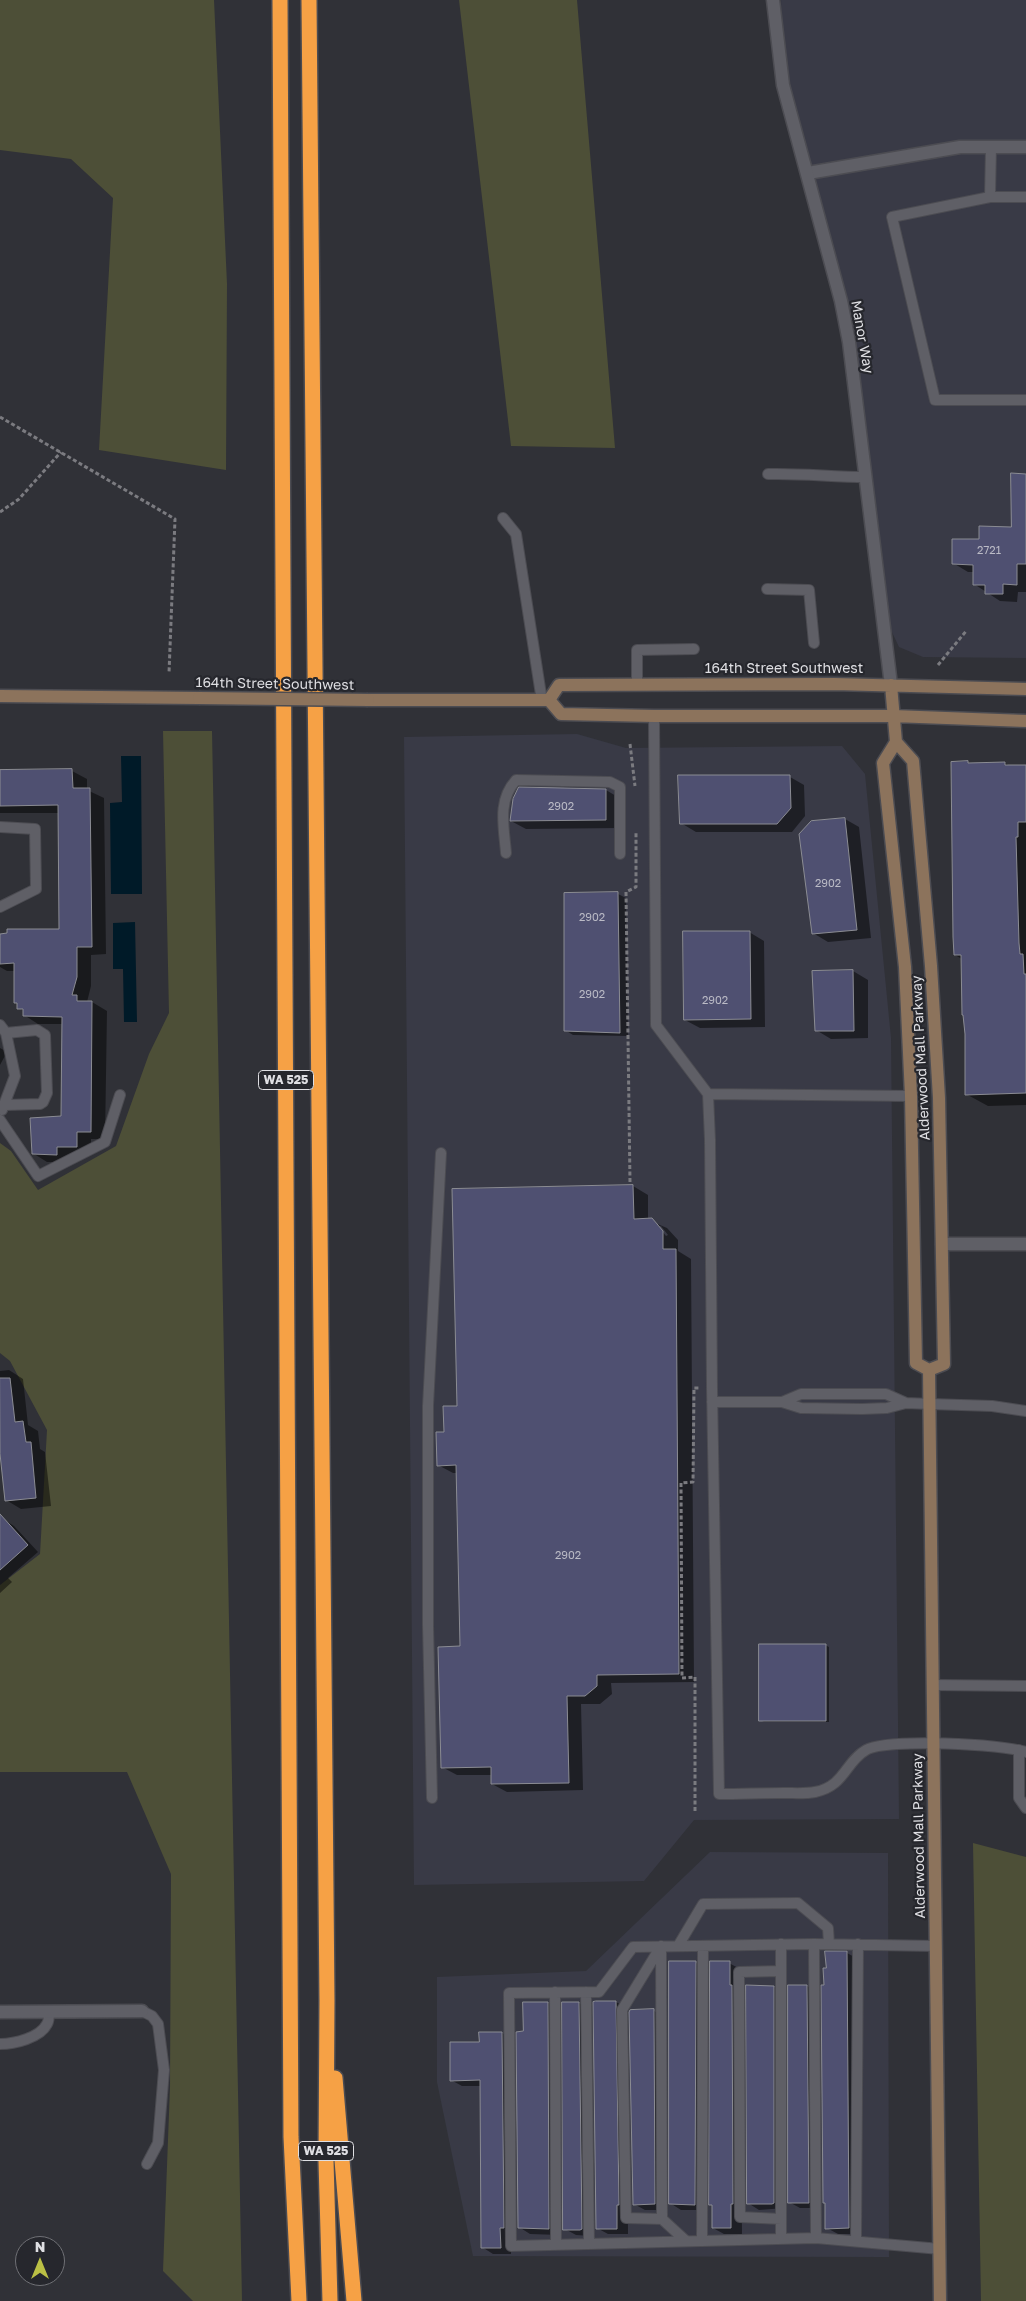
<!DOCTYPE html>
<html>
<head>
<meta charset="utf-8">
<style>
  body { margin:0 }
  #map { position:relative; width:1026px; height:2301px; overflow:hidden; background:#303137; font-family:"Golos Text",sans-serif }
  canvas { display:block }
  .north { position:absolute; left:15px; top:2236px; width:50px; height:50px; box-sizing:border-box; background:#26272d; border:1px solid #707176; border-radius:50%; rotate:0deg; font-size:14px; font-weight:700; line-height:20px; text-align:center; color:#dfdfe3 }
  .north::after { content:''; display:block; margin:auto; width:18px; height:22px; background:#bbc045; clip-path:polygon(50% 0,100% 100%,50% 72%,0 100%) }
</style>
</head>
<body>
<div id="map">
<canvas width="1026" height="2301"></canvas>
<div class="north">N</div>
</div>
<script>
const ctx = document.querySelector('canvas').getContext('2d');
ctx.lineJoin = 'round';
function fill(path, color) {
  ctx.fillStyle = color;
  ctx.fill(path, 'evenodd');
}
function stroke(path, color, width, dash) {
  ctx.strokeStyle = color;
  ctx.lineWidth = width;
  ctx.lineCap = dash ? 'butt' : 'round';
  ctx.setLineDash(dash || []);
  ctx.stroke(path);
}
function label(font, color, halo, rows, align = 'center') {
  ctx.font = font + ' "Golos Text",sans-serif';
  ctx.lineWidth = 4.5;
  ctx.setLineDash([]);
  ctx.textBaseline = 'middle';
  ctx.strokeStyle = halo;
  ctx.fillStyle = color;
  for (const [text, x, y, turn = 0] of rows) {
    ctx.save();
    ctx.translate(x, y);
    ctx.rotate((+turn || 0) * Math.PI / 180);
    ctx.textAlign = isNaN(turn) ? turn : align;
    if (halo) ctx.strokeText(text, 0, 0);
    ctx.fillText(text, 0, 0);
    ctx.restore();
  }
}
fill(new Path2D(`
  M781,0H1026V658L923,657L899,647L882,611L854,372L783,85Z
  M577,734L626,748L842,746L865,774L891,1038L899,1819L694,1820L644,1881L414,1885L404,737Z
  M710,1852L888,1853L889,2257L473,2256L437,2082V1977L586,1971Z`), '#393a46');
fill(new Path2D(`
  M0,0H214L227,284L226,470L99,450L113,198L71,159L0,150Z
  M459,0H577L615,448L511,446Z
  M163,731H212L242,2301H193L163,2271L170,2087L171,1874L127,1772H0V1585L40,1554L47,1430L10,1361L0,1353V1143L11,1151L38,1190L116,1146L149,1054L169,1013Z
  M973,1843L1026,1857V2301H981Z`), '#4d4f37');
fill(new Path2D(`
  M121,756H141L142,894H111L110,803L122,802Z
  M135,922L137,1022H124L123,969H113V923Z`), '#001a28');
fill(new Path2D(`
  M1026,475V592H1018L1017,602L1000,601L974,584V572H968L953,563L980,540L1012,528Z
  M1005,763L1010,766H1026V1105L988,1106L966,1094V1034L962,959L955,955Z
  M72,771L87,779V790L104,798L106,954L91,955V986L87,1002H92L107,1011L105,1139H91V1155H71V1162H47L31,1152L32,1119L62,1117L63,1024H38L24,1015V1011L19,1008V1004L15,1002V971H7L0,967V935L60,930L59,813H0V772Z
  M790,777L804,785L805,816L792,832H696L681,823Z
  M606,790L621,799L620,828L526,829L511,821Z
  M845,819L859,827L871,938L828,942L813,933Z
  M618,894L626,898L628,1036L573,1035L565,1030L566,895Z
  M749,932L764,941L765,1027L700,1028L685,1020Z
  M853,971L868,980V1038L831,1039L816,1030L814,972Z
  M0,1048L7,1052L0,1065Z
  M633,1186L648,1195V1220L667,1228L678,1240V1251L691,1259L694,1682L611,1683L612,1694L600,1704H581L583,1790L507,1792L492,1784V1775H457L442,1767L461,1647L457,1473H453L438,1465L445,1434L458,1407ZM658,1226H661L668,1235L666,1236Z
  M9,1370L23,1379L28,1425L38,1431L40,1449L45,1452L51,1506L21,1509L6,1500L0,1452V1371Z
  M3,1519L14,1526L38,1552L8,1578L12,1582L0,1593V1522Z
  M825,1645L829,1647V1722H764L760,1720Z
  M847,1953L858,1959L860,2234H838L827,2228L825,1986Z
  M696,1963L707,1969L706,2210H681L670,2203Z
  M729,1963L740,1969L742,2234H724L713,2228Z
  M807,1986L818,1993L820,2208H800L789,2202V1987Z
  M774,1987L785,1993V2208L759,2210L748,2203Z
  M616,2002L627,2008L628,2234H608L597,2228Z
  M548,2003L559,2009L560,2235L530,2234L519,2227Z
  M579,2003L590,2009L591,2236L576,2235L565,2229Z
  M631,2011H654L665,2017L666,2210H645L634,2204Z
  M480,2033H502L513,2039L511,2254H493L482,2247V2086H462L451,2080L480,2043Z`), '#0007');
const building = new Path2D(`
  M1011,473L1026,474V564H1017V585L1003,584V594H985V585H973V565L952,564V539H979V526L1011,527Z
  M968,761V763L1005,762V765H1026V822H1018V837H1016L1019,943L1020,954H1023L1024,974H1026V1093L965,1095V1034L963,1015H962L961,955H954L953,937L951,762Z
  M72,769L73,788H90L92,947H77V977L72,995H77V1001H92L91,1132H77V1147H57V1155L32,1154L30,1118L61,1116L62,1017L23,1016V1009H17V1003H14V963L0,964V934L7,933V929H59L58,805L0,806V770Z
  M678,775H790L791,808L777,824H680Z
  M519,787L606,789V820L510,821L513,799Z
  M845,818L857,930L812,934L799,834L811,821Z
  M618,892L620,1033L564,1031V893Z
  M683,931H750L751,1019L684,1020Z
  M853,970L854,1031H815L812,971Z
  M633,1185L634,1219L652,1218L663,1231V1249H676L679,1674L597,1675V1686L585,1696H567L569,1783L491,1784V1767L441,1768L438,1647L460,1646L456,1465L437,1466L436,1432H444L443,1406H457L452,1189Z
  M0,1378H10L15,1422L23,1421L26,1442H31L36,1498L5,1501L0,1454Z
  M0,1514L28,1545L0,1570Z
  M759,1644H826V1721H759Z
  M825,1951H847L849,2228L825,2229V2203H823L821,1985H824L823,1968H826Z
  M669,1961H696L695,2205L669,2204Z
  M710,1961H730V1985H732L733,2204H731V2228H712V2205H709Z
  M746,1985L774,1986V2203L772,2204H747Z
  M788,1985H807L809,2203H788Z
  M596,2001H616L619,2205H617V2229H596L593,2002Z
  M523,2002H548L549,2229L518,2228L516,2032L523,2031Z
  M562,2002H579L582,2229L580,2230H563Z
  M654,2009L655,2204L633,2205L629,2012L630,2010Z
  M479,2032H502L504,2228H500L501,2248H481L480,2080L450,2081V2042H479Z`);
fill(building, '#4f5071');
stroke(building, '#8b8c93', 1);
const service = new Path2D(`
  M990,197L991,147
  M1026,197H990L892,217L935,400H1026
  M768,474C801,473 833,477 866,477
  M503,518L516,534L542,701
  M767,589L809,590L814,643
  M637,684V650L694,649
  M654,716L656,1025L708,1094L710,1140L712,1388L719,1794C741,1794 762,1793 784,1793C794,1793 805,1794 815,1792C845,1786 845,1762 866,1750C887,1738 1003,1744 1026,1752
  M0,827L35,829L36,889L0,907
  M506,853C504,827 497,801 516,780L610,782L620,787V854
  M0,1025L6,1033L15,1076L2,1110
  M708,1094L911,1096
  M5,1105L40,1104L43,1102L47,1093L45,1035L37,1030L6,1033
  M0,1120L38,1176L105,1142L120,1095
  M712,1402H782L801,1408L862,1409L887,1408L906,1403L930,1404L992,1406L1026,1411
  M782,1402L801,1394H886L906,1403
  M933,1685L1026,1686
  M1019,1750V1798L1026,1808
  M432,1798L428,1625V1406L441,1153
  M781,1944V2239
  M814,1944L633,1947L599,1992L509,1993L511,2246L816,2238
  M661,1946L622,2010L626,2218L662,2219
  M678,1946L703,1904L798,1903L828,1928L829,1944
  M936,1946L814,1944L816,2238L940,2249
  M661,1947L662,2219L686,2241
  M781,1971L739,1972L740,2217L781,2219
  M555,1992L556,2245
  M586,1992L589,2244
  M142,2011L152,2016L158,2024L164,2070L158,2143L147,2164
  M0,2044C14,2044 40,2038 47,2024C49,2021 49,2015 49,2012
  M702,2241L703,1946
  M856,2241L858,1944`);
const minor = new Path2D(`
  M808,173L960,147H1026
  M942,1244H1026
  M0,2012L142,2011`);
const tertiary = new Path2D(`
  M773,0L783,85L841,301L849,342L891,685`);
const secondary = new Path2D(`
  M891,685L896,742L913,761L931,966L939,1098L944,1364L929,1370
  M0,696L199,698
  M368,700H549
  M549,700L559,685L834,684L1026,689
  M549,700L561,714L654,716H893L1026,721
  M896,742L883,763L905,967L911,1096L916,1363L929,1370
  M929,1370L940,2301`);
const motorway = new Path2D(`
  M280,0L291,2137L299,2301
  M309,0L327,2000L326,2161L330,2301
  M335,2078L354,2301`);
stroke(service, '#4c4c52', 12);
stroke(minor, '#4c4c52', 15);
stroke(tertiary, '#4c4c52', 15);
stroke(secondary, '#4c4c52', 15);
stroke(motorway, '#4c4c52', 18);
stroke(new Path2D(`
  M0,417L175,519L169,673
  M0,512L19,499L61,452
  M938,665L967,630
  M630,744L635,786
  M630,1182L626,892L636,887V832
  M695,1811V1677L682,1678L681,1483L693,1482L694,1388H700`), '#7b7b80', 3, [4, 2.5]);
stroke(service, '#5f5f66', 10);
stroke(minor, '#5f5f66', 12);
stroke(tertiary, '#5f5f66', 12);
stroke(secondary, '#8c735c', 12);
stroke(motorway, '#f6a145', 15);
const secondaryBridge = new Path2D(`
  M199,698L368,700`);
stroke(secondaryBridge, '#4c4c52', 15, []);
stroke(secondaryBridge, '#8c735c', 12);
label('11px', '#bbbbc6', null, [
  ["2721",989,551],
  ["2902",561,807],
  ["2902",828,884],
  ["2902",592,918],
  ["2902",592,995],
  ["2902",715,1001],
  ["2902",568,1556]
]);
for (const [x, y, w] of [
  [286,1080,55],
  [326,2151,55]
]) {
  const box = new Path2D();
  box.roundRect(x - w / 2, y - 9.5, w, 19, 4);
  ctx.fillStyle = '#26272d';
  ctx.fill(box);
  stroke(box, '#dfdfe3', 1);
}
label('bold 12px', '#dfdfe3', null, [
  ["WA 525",286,1080],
  ["WA 525",326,2151]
]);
label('14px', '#dfdfe3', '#26272d', [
  ["Manor Way",862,337,80],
  ["164th Street Southwest",784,669],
  ["164th Street Southwest",275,684,1],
  ["Alderwood Mall Parkway",921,1058,-93],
  ["Alderwood Mall Parkway",919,1836,-91]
]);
</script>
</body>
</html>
